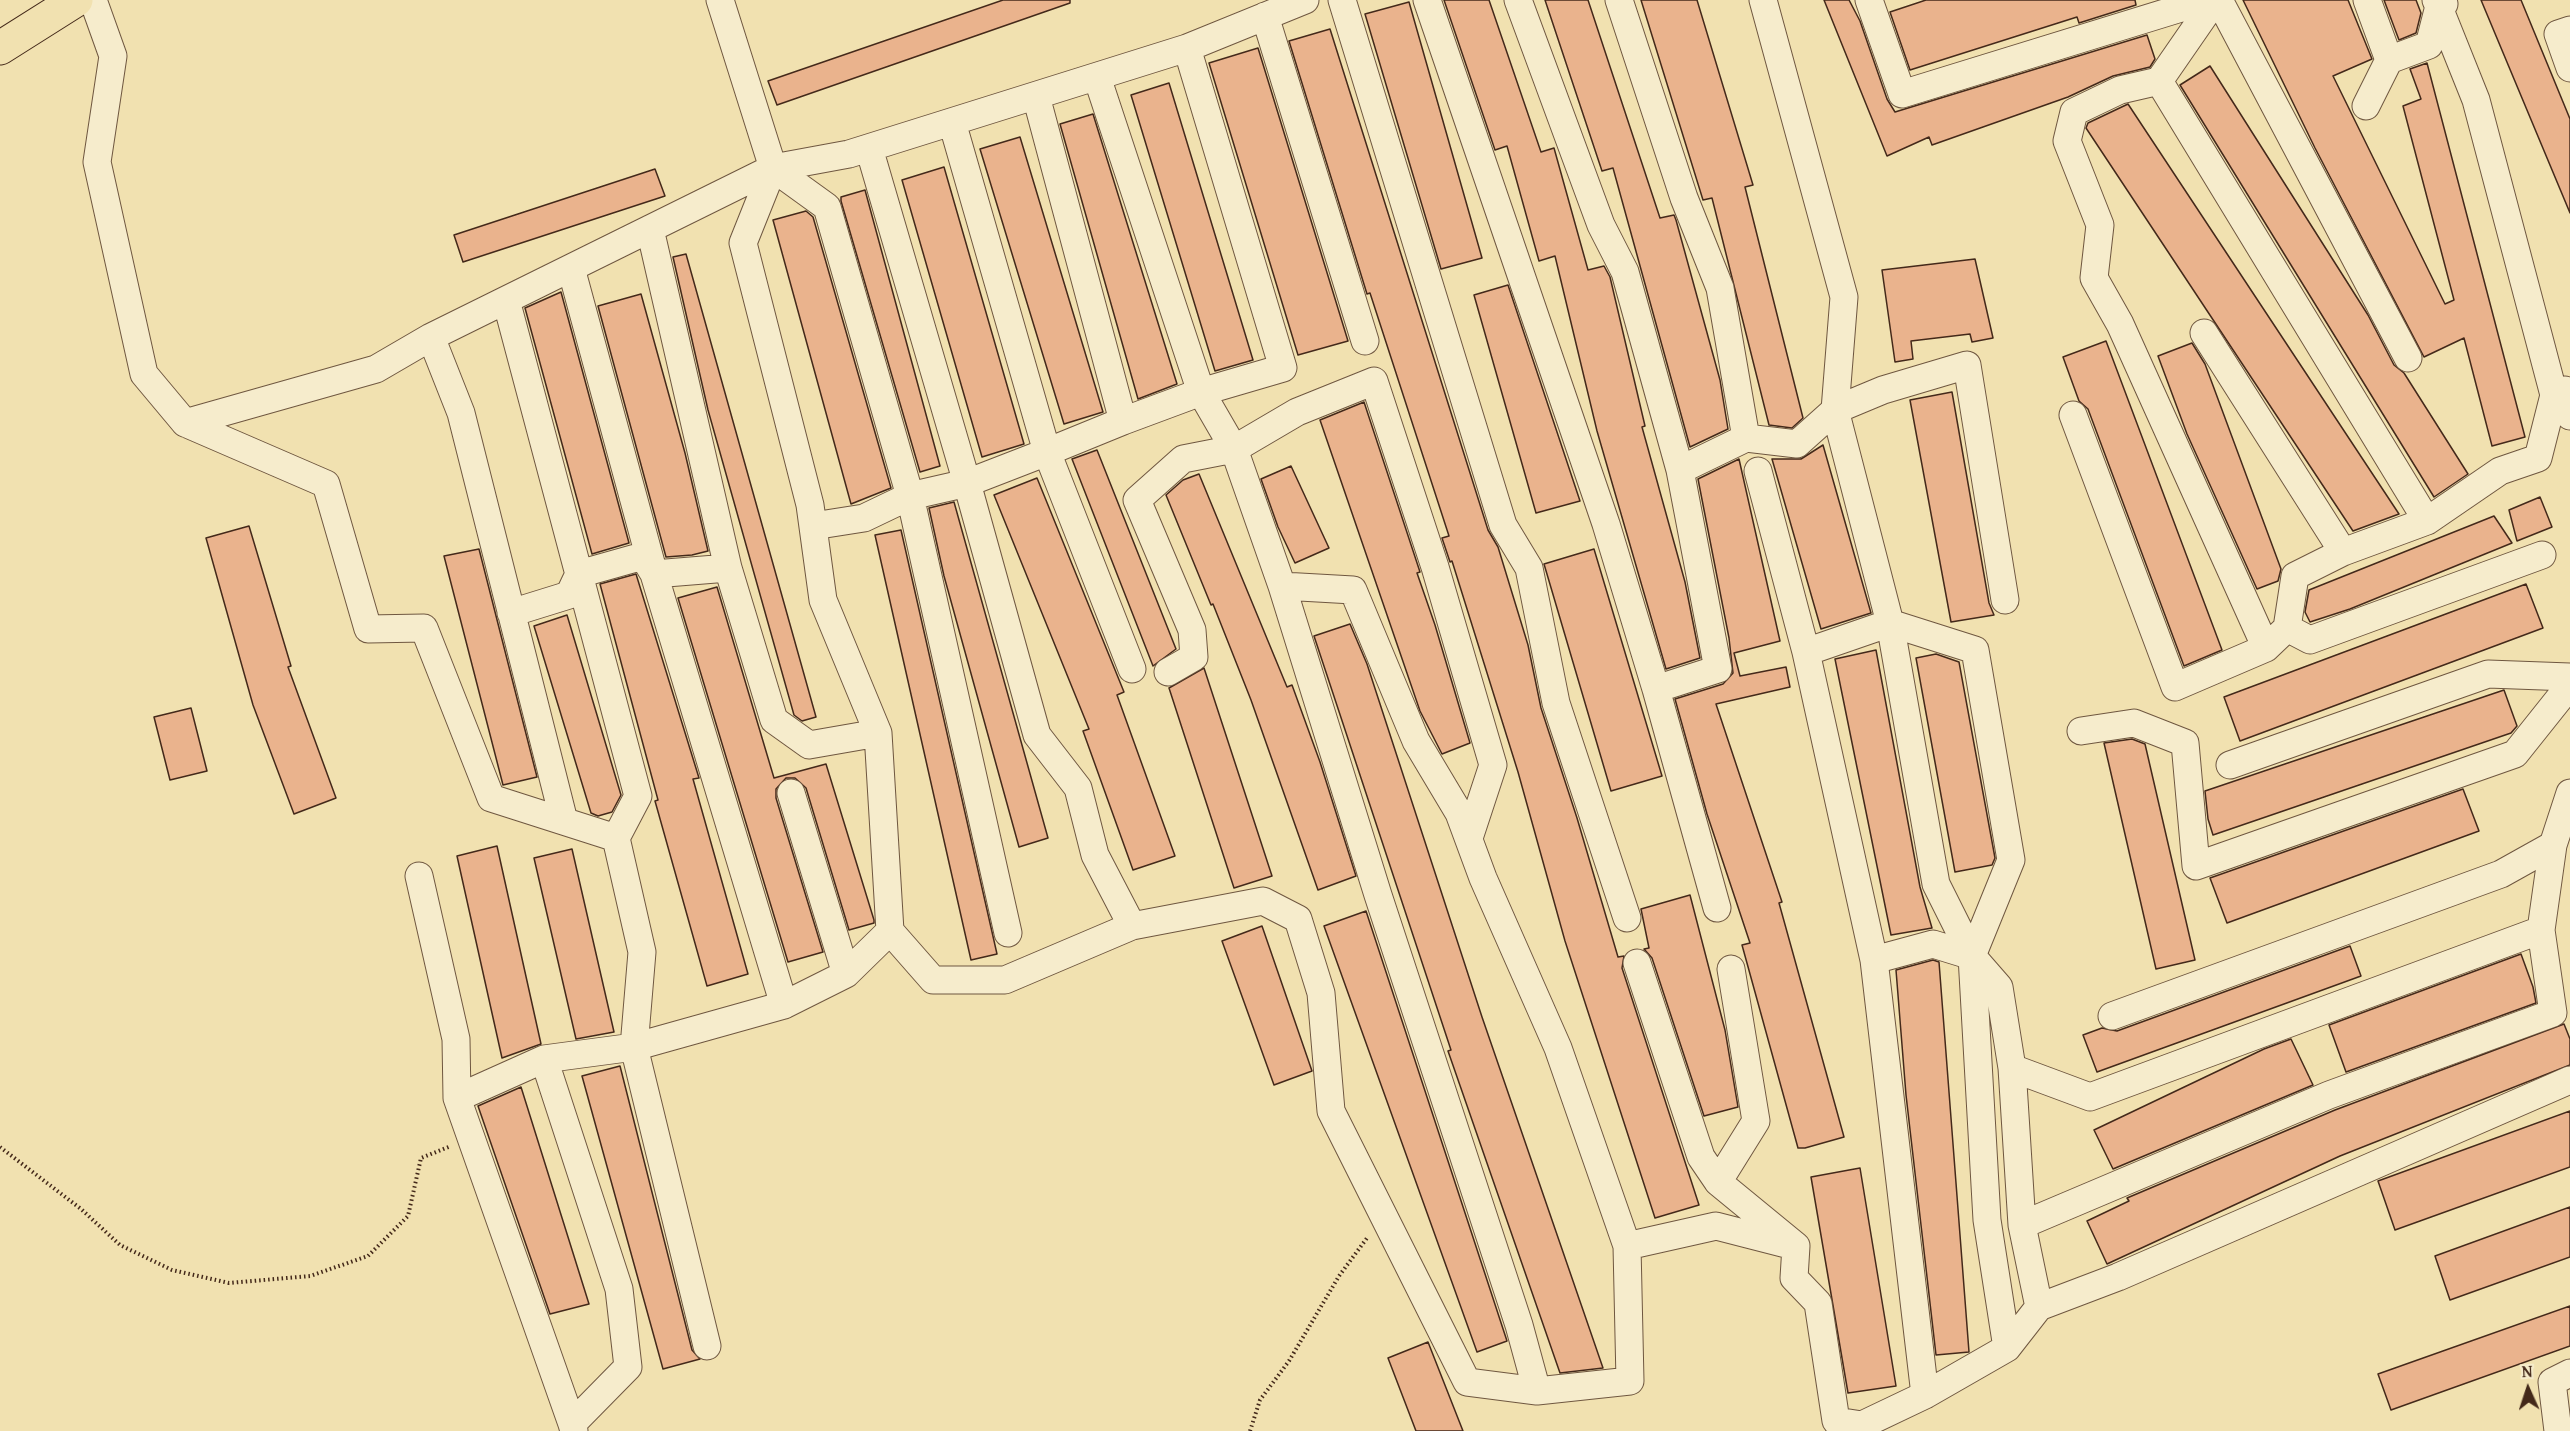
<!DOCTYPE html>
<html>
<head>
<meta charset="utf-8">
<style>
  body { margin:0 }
  #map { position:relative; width:2570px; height:1431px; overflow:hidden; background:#f1e1b0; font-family:"Gentium Book Plus",serif }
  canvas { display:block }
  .north { position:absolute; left:2498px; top:1359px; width:60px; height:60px; -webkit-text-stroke:4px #f6eccc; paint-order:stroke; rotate:357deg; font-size:16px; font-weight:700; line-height:24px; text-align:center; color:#44291a }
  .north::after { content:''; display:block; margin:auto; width:21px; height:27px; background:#44291a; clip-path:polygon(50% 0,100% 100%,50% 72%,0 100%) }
</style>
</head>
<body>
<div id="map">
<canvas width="2570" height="1431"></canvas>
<div class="north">N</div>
</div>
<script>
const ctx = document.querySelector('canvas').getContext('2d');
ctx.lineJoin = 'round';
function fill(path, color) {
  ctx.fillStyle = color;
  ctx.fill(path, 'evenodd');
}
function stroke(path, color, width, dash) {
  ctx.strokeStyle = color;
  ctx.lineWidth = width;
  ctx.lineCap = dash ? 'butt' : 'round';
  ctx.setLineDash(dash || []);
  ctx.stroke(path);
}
const building = new Path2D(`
  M1003,0H1070V3L777,105L768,81Z
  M1444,0H1489L1541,152L1554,148L1588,270L1604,266L1610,277L1645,426L1642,427L1685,582L1700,658L1666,669L1597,431L1555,256L1539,261L1507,146L1495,150Z
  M1545,0H1588L1660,218L1674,215L1676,220L1720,380L1728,429L1690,447L1613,168L1602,171Z
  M1641,0H1697L1753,185L1745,187L1803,418L1792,428L1769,425L1712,198L1703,200Z
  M1824,0H1849L1860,21L1887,99L1895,112L2147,35L2155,59L2150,67L2113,76L2068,97L1932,145L1929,137L1887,156Z
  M1926,0H2135L2136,5L2079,23L2077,17L1910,70L1890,12Z
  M2243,0H2348L2372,59L2333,76L2445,304L2454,300L2403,106L2421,99L2410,69L2427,63L2525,437L2492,446L2464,338L2424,357L2315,148Z
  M2384,0H2416L2421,13L2416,33L2399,40Z
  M2481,0H2521L2570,119V213Z
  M1409,2L1482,258L1441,269L1365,14Z
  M1330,29L1488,530L1498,547L1528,645L1541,708L1577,818L1618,957L1624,956L1622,968L1699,1205L1655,1218L1565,941L1518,772L1452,561L1450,562L1442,538L1449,536L1370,293L1367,294L1289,41Z
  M1258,48L1348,341L1298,355L1209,63Z
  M2210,66L2368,315L2394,365L2404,373L2468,474L2434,497L2180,85Z
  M1169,83L1253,360L1215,371L1131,95Z
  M2128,104L2399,514L2353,531L2086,128L2088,123Z
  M1093,114L1177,384L1138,399L1060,124Z
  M1020,137L1103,412L1064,424L980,149Z
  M944,167L1024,444L982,457L902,180Z
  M655,169L665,196L463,262L454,235Z
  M865,190L940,466L920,472L841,201V197Z
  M806,211L813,217L891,488L851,504L773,220Z
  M686,254L816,717L802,721L794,715L708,410L673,257Z
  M1975,259L1993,338L1972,342L1970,334L1911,341L1913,359L1895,362L1882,270Z
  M1508,285L1580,501L1536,513L1474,295Z
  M561,292L629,543L592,554L525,308Z
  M641,294L685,453L708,551L692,555L666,557L598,306Z
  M2106,341L2222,650L2184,666L2088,409L2079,401L2063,357Z
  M2192,343L2205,364L2281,569L2278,581L2257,589L2187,434L2158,356Z
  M1952,392L1989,603L1994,615L1951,622L1910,400Z
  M1364,402L1420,572L1417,573L1435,625L1470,743L1442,754L1420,711L1320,420Z
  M1823,445L1871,613L1821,629L1772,459H1801Z
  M1097,450L1176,649L1153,666L1072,459Z
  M1739,459L1780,641L1734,653L1740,676L1786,667L1790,687L1716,704L1782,902L1779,903L1844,1137L1805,1148H1798L1742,945L1750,943L1707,814L1675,699L1723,684L1733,673L1729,638L1698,479Z
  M1291,466L1329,548L1295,563L1278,527L1261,479Z
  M1199,474L1287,687L1292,685L1320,762L1356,876L1318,890L1251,700L1213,604L1211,605L1166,495L1183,480Z
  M1037,478L1124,692L1117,695L1175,856L1133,870L1083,731L1089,729L994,495Z
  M2540,497L2552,527L2517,541L2509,510Z
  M954,502L1048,838L1019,847L944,576L929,508Z
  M2494,516L2512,543L2350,609L2310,622L2305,612L2309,590Z
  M249,526L291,666L288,667L336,798L294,814L253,705L206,538Z
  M901,530L997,954L971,960L875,535Z
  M479,549L537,777L503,785L444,556Z
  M1594,549L1662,776L1611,791L1544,564Z
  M636,574L699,778L693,779L748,974L707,986L655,801L658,800L600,584Z
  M2526,584L2543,628L2240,741L2224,697Z
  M717,587L774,778L826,764L874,920V923L849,930L806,788L795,778H786L776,789V798L823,952L788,962L678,598Z
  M567,615L621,795L612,812L598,816L591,813L534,626Z
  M1350,624L1367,664L1482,1017L1603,1368L1560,1373L1448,1051L1451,1050L1314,636Z
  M1876,650L1920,887L1932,928L1891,935L1835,659Z
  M1936,654L1959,662L1995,858L1992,865L1955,872L1916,658Z
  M1204,668L1272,876L1234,888L1169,688Z
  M2504,690L2517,726L2511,733L2213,835L2208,819L2205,791Z
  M191,708L207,771L170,780L154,717Z
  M2132,739L2145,744L2195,960L2156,969L2104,743Z
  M2463,789L2479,831L2227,923L2210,878Z
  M497,846L541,1044L502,1058L457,856Z
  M572,849L614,1032L576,1039L534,858Z
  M1690,895L1725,1030L1738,1107L1704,1116L1652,958L1644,949L1649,948L1641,909Z
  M1366,911L1507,1341L1477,1352L1324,926Z
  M1262,926L1312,1071L1274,1085L1222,941Z
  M2350,946L2361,976L2097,1072L2083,1035L2102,1028L2117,1031Z
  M2521,954L2533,987L2536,1003L2346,1072L2329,1025Z
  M1933,960L1939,962L1969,1352L1936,1355L1906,1095L1896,970Z
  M2564,1024L2570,1039V1065L2340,1156L2107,1264L2087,1221L2129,1201L2127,1198L2335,1110Z
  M2291,1039L2313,1085L2113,1169L2094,1130L2264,1049Z
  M620,1066L692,1350L700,1359L663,1369L582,1076Z
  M521,1087L589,1304L550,1314L478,1106Z
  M2570,1111V1167L2395,1230L2378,1181Z
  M1860,1168L1896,1386L1848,1393L1811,1177Z
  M2570,1207V1257L2450,1300L2435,1256Z
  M2570,1306V1346L2391,1410L2378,1374Z
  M1428,1342L1463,1431H1416L1388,1358Z`);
fill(building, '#eab38d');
stroke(building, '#44291a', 1.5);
const minor = new Path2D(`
  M93,0L113,56L97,162L144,374L185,423L326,484L368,629L424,628L491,798L616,838
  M720,0L773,168L827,207L910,496L1008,933
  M1342,0L1503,525L1529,568L1556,703L1627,918
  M1427,0L1606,524L1656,689
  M1518,0L1601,225L1625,272L1680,470L1718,669L1656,689L1717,908
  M1619,0L1684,198L1720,288L1746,438L1680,470
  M1763,0L1844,297L1835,410L1890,623L1806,652
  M1869,0L1902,94L2207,0
  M2215,0L2159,81L2120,90L2074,112L2067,141L2100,225L2094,278L2120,324L2266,648L2287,628L2310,640L2542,555
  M2219,0L2408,358
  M2367,0L2389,60
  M2436,0L2476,100L2554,395L2570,416
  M1265,16L1365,341
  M2570,30L2558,34L2570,68
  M1187,48L849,154L773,168L743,243L810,505L823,600L878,733L890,931L933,980H1005L1132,926L1263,901L1298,919L1321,993L1331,1111L1467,1382L1537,1391L1519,1325L1378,895L1282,586
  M1097,77L1201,392L1234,449L1282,586L1353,590L1416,741L1459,813L1483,878L1558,1048L1627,1246L1630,1381L1537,1391
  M2159,81L2427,521
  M1036,96L1123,421L1201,392L1283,368L1187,48L1305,0
  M2366,106L2389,60L2429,45L2439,6L2444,4
  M952,122L1047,452L1123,421
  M869,148L967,483L1047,452L1132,669
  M650,229L728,568L774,720L809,745L878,733
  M571,268L654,574L784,1005
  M506,300L638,796L616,838L642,952L634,1047L707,1346
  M2204,333L2343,552
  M431,337L461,413L564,821
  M2073,415L2175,687L2266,648
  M185,423L376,369L431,337L773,168
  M1746,438L1797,444L1835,410L1883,390L1967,365L2005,600
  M1758,471L1806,652L1874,960L1925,1395
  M813,526L864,518L910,496L967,483L1037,735L1078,788L1095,855L1132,926
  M511,613L569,595L579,574L643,556L654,574L728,568
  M2287,628L2295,576L2343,552L2427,521L2500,471L2538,458L2554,395L2565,390
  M1168,672L1194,657L1192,630L1137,500L1183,459L1234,449L1297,412L1374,381L1435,567L1493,765L1469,838
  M2081,731L2134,723L2185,743L2196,866L2515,754L2570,685
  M2230,765L2488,674L2570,677
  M791,793L846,974
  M419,876L456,1039L457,1098L572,1424
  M2541,930L2553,845
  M1972,956L1936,884L1890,623L1975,650L2011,860L1972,956L1999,987L2012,1068
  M1874,960L1933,944L1972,956L1987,1220L2007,1348
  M1637,963L1701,1157L1718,1182
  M1731,969L1756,1121L1718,1182L1796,1246L1794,1278L1818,1303L1836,1421L1862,1425L1925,1395L2007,1348L2039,1307L2118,1277L2570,1080
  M2112,1016L2501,874L2553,845L2570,793
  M544,1059L619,1289L628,1367L572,1424L574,1431
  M457,1098L544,1059L634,1047L784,1005L846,974L890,931
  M2022,1225L2329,1095L2553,1013L2541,930L2090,1097L2012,1068L2022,1225L2039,1307
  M1627,1246L1716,1226L1786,1244
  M2558,1431L2552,1382L2570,1373`);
const major = new Path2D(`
  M0,48L76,0`);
stroke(minor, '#6f5740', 29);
stroke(major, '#44291a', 35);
stroke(new Path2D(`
  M0,1147L81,1209L120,1245L172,1270L229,1283L310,1276L368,1256L408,1216L421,1158L451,1146
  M1250,1431L1260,1400L1289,1361L1339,1276L1367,1238`), '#44291a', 4, [1.5, 3]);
stroke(minor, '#f6eccc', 27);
stroke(major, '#f1e1b0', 33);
</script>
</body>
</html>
